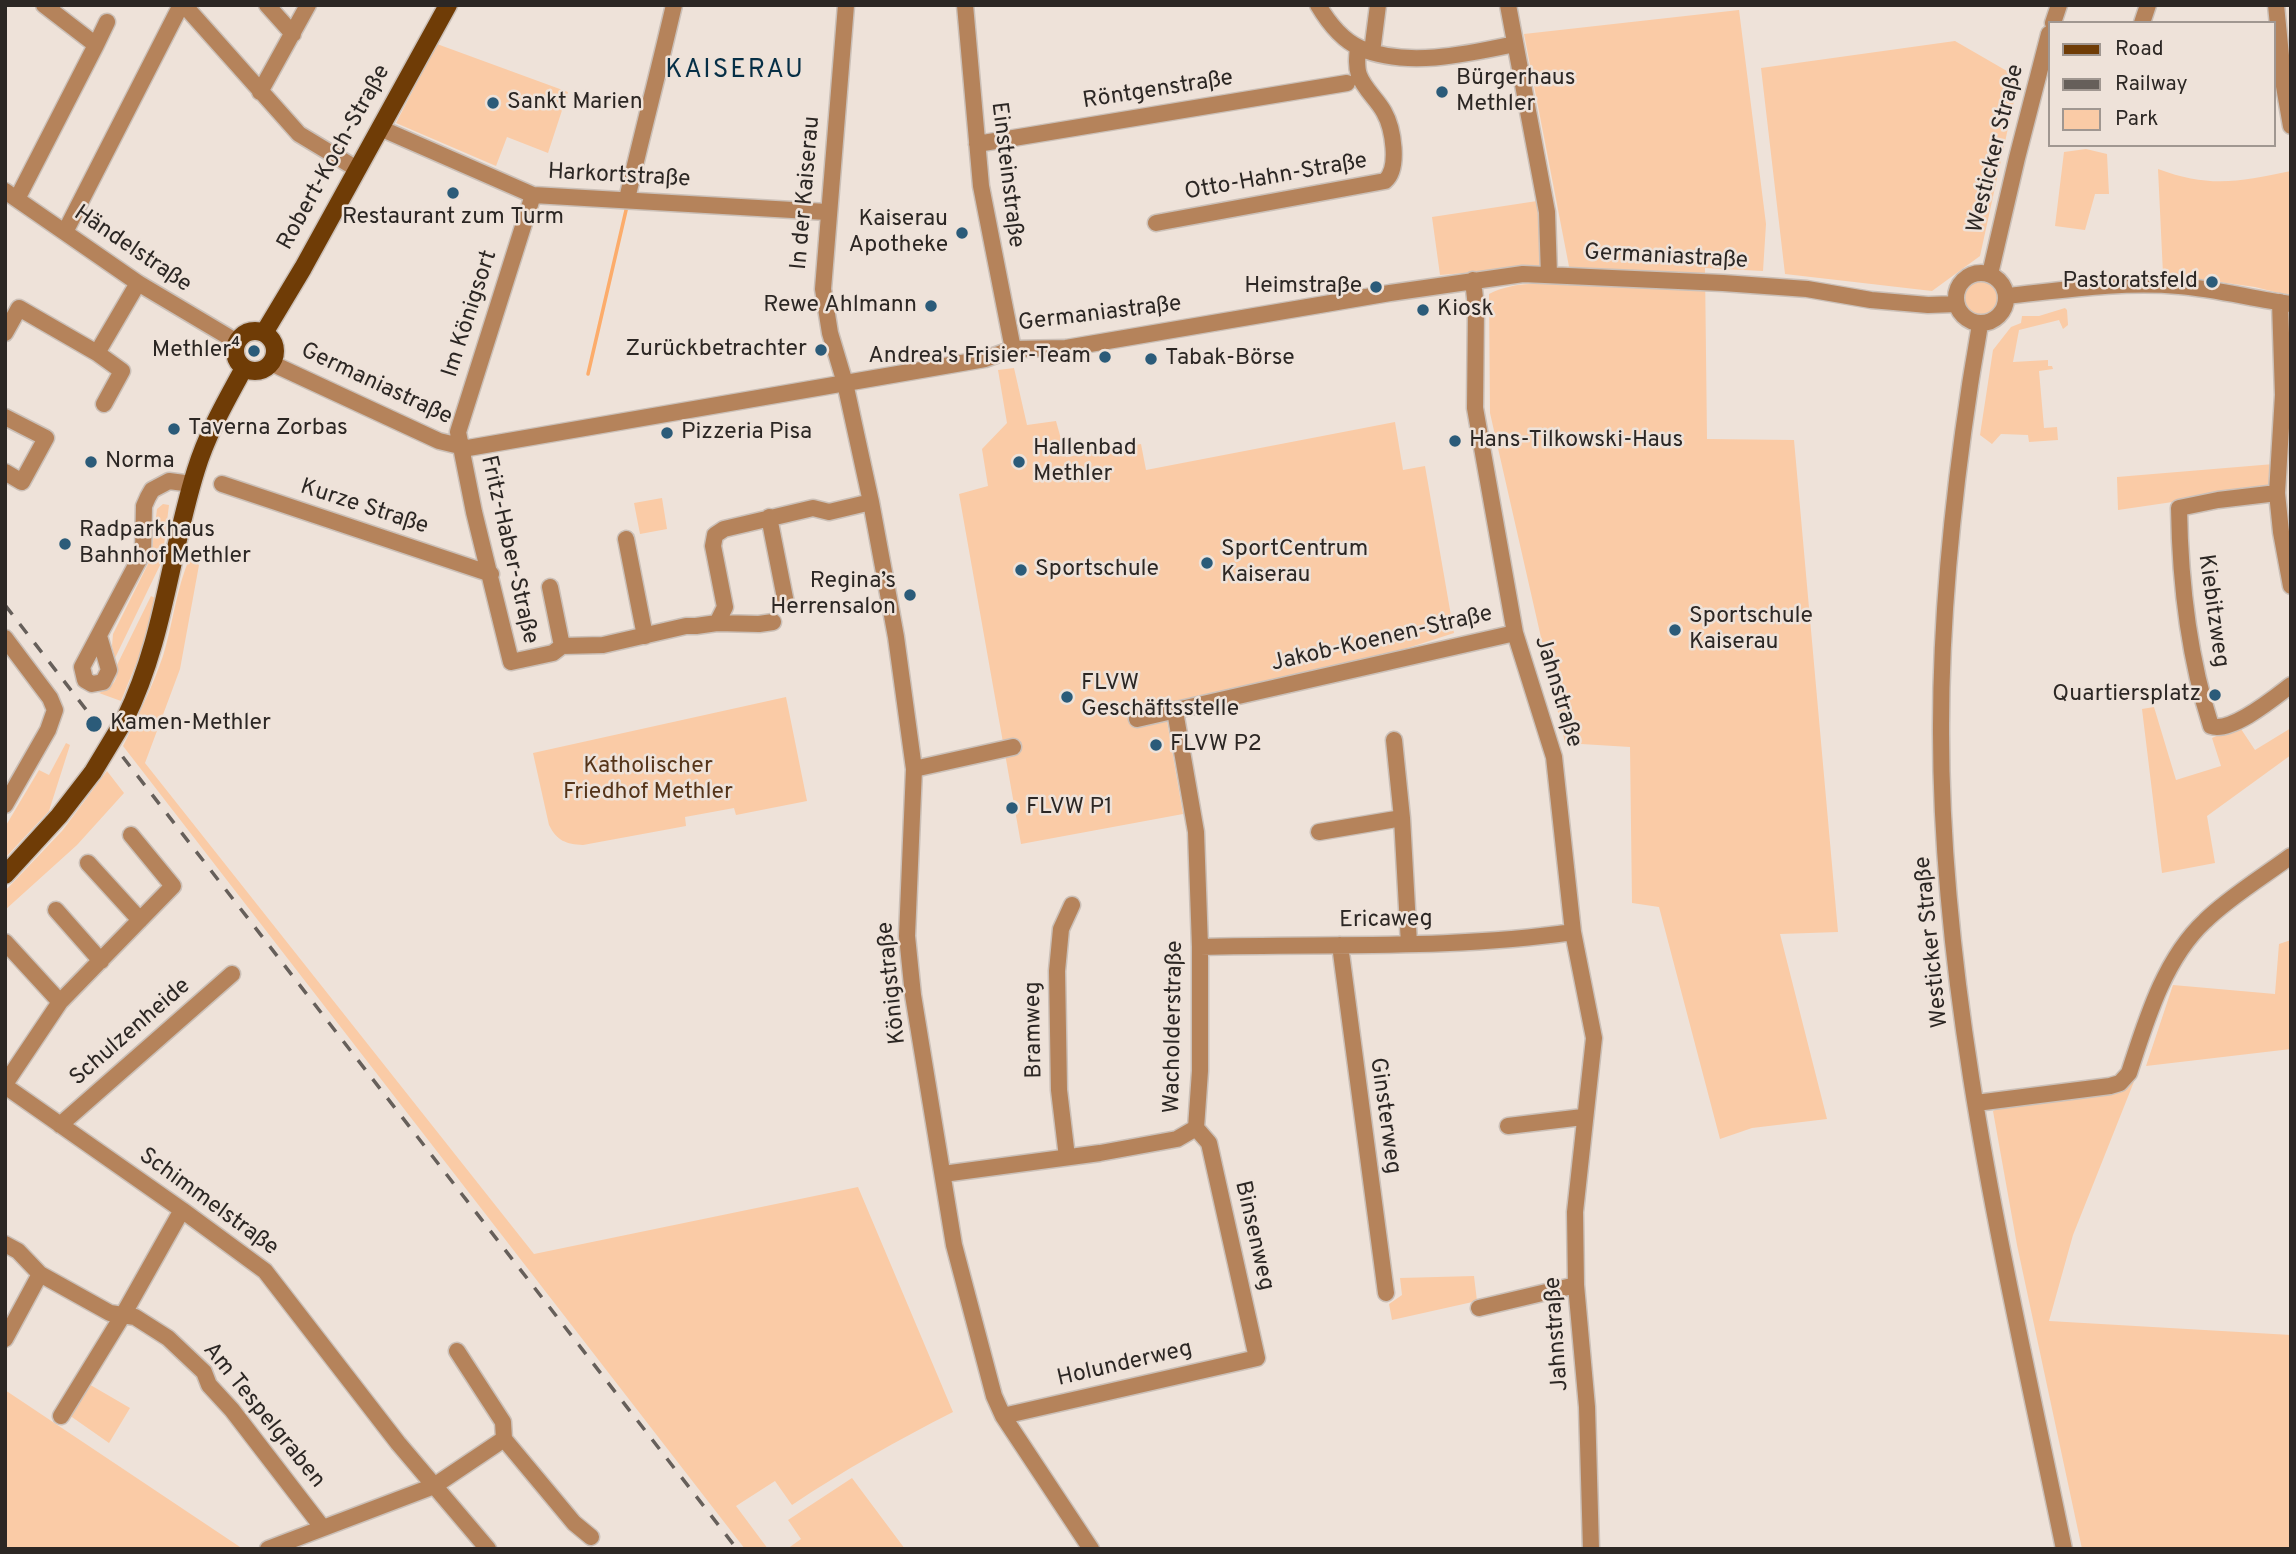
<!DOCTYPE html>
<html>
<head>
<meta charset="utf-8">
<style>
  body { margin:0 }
  #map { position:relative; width:2296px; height:1554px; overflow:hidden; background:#eee2d9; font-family:Overpass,sans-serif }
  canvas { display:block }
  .frame { position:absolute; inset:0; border:7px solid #2c2724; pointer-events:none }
  .legend { position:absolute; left:2048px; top:21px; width:228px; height:126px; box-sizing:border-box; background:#eee2d9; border:2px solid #a09791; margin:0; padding:9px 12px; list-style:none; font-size:21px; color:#2c2724 }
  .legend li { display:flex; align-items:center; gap:14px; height:35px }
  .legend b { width:35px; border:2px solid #a09791 }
</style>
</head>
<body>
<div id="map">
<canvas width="2296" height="1554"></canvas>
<div class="frame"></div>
<ul class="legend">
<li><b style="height:9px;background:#6f3c06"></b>Road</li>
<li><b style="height:9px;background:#665f5a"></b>Railway</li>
<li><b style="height:19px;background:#facba6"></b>Park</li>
</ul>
</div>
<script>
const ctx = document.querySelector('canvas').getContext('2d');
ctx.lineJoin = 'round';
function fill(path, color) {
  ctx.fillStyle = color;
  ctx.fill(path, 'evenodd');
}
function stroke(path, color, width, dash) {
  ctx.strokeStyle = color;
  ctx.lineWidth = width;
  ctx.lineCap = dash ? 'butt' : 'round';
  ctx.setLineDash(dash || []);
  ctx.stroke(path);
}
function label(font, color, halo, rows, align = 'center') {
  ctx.font = font + ' Overpass,sans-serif';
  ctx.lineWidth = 5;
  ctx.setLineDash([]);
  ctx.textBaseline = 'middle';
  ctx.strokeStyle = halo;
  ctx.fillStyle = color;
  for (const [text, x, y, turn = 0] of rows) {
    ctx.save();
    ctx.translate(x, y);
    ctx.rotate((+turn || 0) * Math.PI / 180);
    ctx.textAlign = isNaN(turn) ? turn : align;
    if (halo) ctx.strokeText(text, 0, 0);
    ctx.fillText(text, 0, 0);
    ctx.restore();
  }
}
fill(new Path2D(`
  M1739,10L1766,224L1763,271L1705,268L1707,439L1794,440L1838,932L1780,934L1827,1119L1752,1128L1720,1139L1659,907L1632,903L1630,747L1565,743L1490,413L1489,294C1517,280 1542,285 1572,282L1524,34Z
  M1955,41L2019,78L1980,256L1932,291L1785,274L1761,68Z
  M437,44L568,92L548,153L507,137L496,166L396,123Z
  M2086,149L2107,154L2109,194H2095L2085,230L2055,226L2064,152Z
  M2158,169C2209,188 2239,182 2291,171V296L2255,287L2163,274Z
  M1537,201L1547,255L1544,264L1539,267L1440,275L1432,217Z
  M1961 299a20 20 0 1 1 40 0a20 20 0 1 1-40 0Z
  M2065,308L2067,310L2068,325L2063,329L2059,320L2019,330L2013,362L2048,360V366H2052L2053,369L2039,371L2044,428L2057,427L2058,440L2029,442L2028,435L2001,434L1992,444L1980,435L1993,350L2011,327L2021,323L2022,316H2039Z
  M1014,368L1027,425L1056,421L1066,457L1141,444L1146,470L1395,422L1403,470L1425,466L1454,633C1360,665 1262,687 1164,704L1183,814L1021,844L959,494L988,486L982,449L1007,423L998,370Z
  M2274,464L2271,485L2268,488L2118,510L2117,477Z
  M662,498L667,529L640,534L634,503Z
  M163,504L169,505L162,561L115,658L112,646L113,634L151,558L157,509Z
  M190,557L199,565L180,669L145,763L534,1254L858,1187L953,1412C898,1440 844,1470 792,1505L775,1481L736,1506L768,1549H745L123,746C138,716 152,688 163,656C173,624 176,589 190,557Z
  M151,596L155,598L142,649L121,701L99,693C113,687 119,680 117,665Z
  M786,697L807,801L736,815L734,808L685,817L686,826L583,845C566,844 557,841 549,825L533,753Z
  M2154,707L2176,780L2221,766L2212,738L2239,726L2255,750L2291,728V755L2207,816L2215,863L2162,873L2142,709Z
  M66,743L70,745L49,811L5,858V827L39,770L49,775Z
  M107,771L124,793L77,845L5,910V891L62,831Z
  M2291,940V1049L2146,1066L2173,985L2275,994L2279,944Z
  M2135,1079L2073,1235L2049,1321L2291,1335V1549H2082L2017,1245L1993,1111L2002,1107L2121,1089Z
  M1474,1276L1477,1301L1392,1320L1389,1304L1402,1295L1400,1278Z
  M87,1383L130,1408L109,1443L69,1415Z
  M5,1390L243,1549H5Z
  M852,1478L905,1549H787L801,1539L788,1520Z`), '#facba6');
stroke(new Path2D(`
  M588,374L627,206`), '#fcac6b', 3.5);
const minor = new Path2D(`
  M184,5L299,134L357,169
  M267,5L293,34
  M846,5L823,289L830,333L845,383L871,502L896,637L914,769L907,936L913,995L954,1245L994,1396L1003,1416L1091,1549
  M965,5L981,186L1013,349
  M1318,5C1328,22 1342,40 1360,48C1406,68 1468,54 1515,44
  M1508,5L1547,212L1549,275
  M2276,5L2284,86L2291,126
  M2053,23L2059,5
  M2142,23L2148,5
  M96,45L107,22
  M1372,52L1378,5
  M260,92L308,5
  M380,128L533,195L827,212
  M977,144L1347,83
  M5,191L138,283L237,342
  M533,195L458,432L474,512L511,662L553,653L562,646L603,645L686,626H696L717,623L725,607L713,546L715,535L724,529L813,508L829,512L871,502
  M17,199L96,45L44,5
  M627,199C642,134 659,70 674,5
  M1156,223L1385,181C1400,168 1393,128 1384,112C1377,99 1364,89 1359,75C1356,66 1357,57 1358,47
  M65,232L181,5
  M1956 298a25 25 0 1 1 50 0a25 25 0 1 1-50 0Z
  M1990,274L2017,158L2049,34
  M1473,280L1476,307L1475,408L1515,633L1554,757L1573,932L1594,1038L1575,1212L1576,1285L1587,1407L1591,1549
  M2007,296C2064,290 2121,281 2179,286C2217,289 2253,299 2291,304
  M2280,302L2283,395L2277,493L2281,532L2291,586
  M1980,324C1977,344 1973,365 1970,385C1953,497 1941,612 1941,726C1940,1002 2009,1280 2064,1549
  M5,333L19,308L97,353L138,283
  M97,353L122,371L104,404
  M271,363L439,441L468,448L985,359L1013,349L1066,348L1390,293L1523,274L1723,283L1807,289L1871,300L1928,305L1956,304
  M5,417L46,438L22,482L5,472
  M222,484L491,574
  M2277,493L2218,500L2179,508C2180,579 2189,658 2211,726C2232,733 2274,698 2291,685
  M769,517L786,603
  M626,539L645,636
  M550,587L562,646
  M717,623L759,624L773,622
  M99,636L109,670L103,682L92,684L85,680L82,667L143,552L144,506L148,497L152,490L169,481L192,484
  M5,638L50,698L55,710L48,730L5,805
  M1137,719L1515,633
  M1394,740L1402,818L1409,944
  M914,769L1013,747
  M1319,832L1402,818
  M88,863L140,920
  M56,910L101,961
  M5,942L60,1002
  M1340,945L1386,1293
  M1200,947C1324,943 1449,950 1573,932
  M5,1084L60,1002L173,886L131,835
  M5,1086L182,1210L265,1271L398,1443L488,1549
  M1976,1103L2110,1086L2120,1083L2129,1073C2146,1021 2164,959 2205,921C2228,898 2264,876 2291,856
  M60,1125L232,974
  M1508,1126L1583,1117
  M1067,1157L1059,1090L1057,971L1061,929L1072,905
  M943,1174L1100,1153L1177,1139L1196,1128L1200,1071V947L1196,832L1175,711
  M5,1244L18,1251L40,1274L110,1313L135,1317L168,1338L204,1372L209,1385L232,1410L322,1527
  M1479,1308L1576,1285
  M5,1339L40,1274
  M457,1351L503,1422L504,1439
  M61,1416L123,1315L182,1210
  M1003,1416L1257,1358L1209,1143L1196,1128
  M268,1549L434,1486L504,1439L574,1523L591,1537`);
const major = new Path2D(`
  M235 351a20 20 0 1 1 40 0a20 20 0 1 1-40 0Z
  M264,333L303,268L448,5
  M125,719C164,640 170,553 196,470C207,434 226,401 244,368
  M5,875L59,816L93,772`);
stroke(minor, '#cbc0b8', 19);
stroke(major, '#cbc0b8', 21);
stroke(minor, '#b5835b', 16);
stroke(major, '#6f3c06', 18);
stroke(new Path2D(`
  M5,605L737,1549`), '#665f5a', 3.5, [12, 12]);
const majorBridge = new Path2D(`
  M93,772L125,719`);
stroke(majorBridge, '#cbc0b8', 21, []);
stroke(majorBridge, '#6f3c06', 18);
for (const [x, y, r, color] of [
  [1442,92,7,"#2b5b79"],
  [493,103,7,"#2b5b79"],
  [453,193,7,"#2b5b79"],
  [962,233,7,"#2b5b79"],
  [2212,282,7,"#2b5b79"],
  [1376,287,7,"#2b5b79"],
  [931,306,7,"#2b5b79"],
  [1423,310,7,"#2b5b79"],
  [821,350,7,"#2b5b79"],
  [254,351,7,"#2b5b79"],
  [1105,357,7,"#2b5b79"],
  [1151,359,7,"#2b5b79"],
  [174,429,7,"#2b5b79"],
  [667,433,7,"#2b5b79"],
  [1455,441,7,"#2b5b79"],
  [91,462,7,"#2b5b79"],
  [1019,462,7,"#2b5b79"],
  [65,544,7,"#2b5b79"],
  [1207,563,7,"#2b5b79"],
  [1021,570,7,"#2b5b79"],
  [910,595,7,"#2b5b79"],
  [1675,630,7,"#2b5b79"],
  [2215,695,7,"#2b5b79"],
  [1067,697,7,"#2b5b79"],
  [94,724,9,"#2b5b79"],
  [1156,745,7,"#2b5b79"],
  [1012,808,7,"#2b5b79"]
]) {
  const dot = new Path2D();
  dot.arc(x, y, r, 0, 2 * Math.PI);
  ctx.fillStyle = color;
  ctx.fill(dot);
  stroke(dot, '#eee2d9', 2.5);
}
label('23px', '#2c2724', '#eee2d9', [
  ["Bürgerhaus",1456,79],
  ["Methler",1456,105],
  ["Sankt Marien",507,103],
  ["Restaurant zum Turm",453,218,"center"],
  ["Kaiserau",948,220,"right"],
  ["Apotheke",948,246,"right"],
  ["Pastoratsfeld",2198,282,"right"],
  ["Heimstraße",1362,287,"right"],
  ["Rewe Ahlmann",917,306,"right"],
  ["Kiosk",1437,310],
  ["Zurückbetrachter",807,350,"right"],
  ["Methler⁴",240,351,"right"],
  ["Andrea's Frisier-Team",1091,357,"right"],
  ["Tabak-Börse",1165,359],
  ["Taverna Zorbas",188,429],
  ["Pizzeria Pisa",681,433],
  ["Hans-Tilkowski-Haus",1469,441],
  ["Hallenbad",1033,449],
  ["Methler",1033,475],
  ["Norma",105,462],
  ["Radparkhaus",79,531],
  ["Bahnhof Methler",79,557],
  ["SportCentrum",1221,550],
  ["Kaiserau",1221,576],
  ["Sportschule",1035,570],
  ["Regina’s",896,582,"right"],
  ["Herrensalon",896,608,"right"],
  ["Sportschule",1689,617],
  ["Kaiserau",1689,643],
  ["FLVW",1081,684],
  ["Geschäftsstelle",1081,710],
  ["Quartiersplatz",2201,695,"right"],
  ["Kamen-Methler",110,724],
  ["FLVW P2",1170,745],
  ["FLVW P1",1026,808]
], 'left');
label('23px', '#2c2724', '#eee2d9', [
  ["Röntgenstraße",1158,91,-9],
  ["Westicker Straße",1997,149,-76],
  ["Robert-Koch-Straße",335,158,-61],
  ["Einsteinstraße",1006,175,83],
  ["Harkortstraße",619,177,3],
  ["Otto-Hahn-Straße",1276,178,-10],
  ["In der Kaiserau",807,193,-85],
  ["Händelstraße",132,250,34],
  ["Germaniastraße",1666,258,3],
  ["Im Königsort",471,314,-72],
  ["Germaniastraße",1100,315,-7],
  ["Germaniastraße",376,385,25],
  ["Kurze Straße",364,508,18],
  ["Fritz-Haber-Straße",508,550,77],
  ["Kiebitzweg",2212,611,82],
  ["Jakob-Koenen-Straße",1382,640,-13],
  ["Jahnstraße",1557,692,73],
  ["Ericaweg",1386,921,-1],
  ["Westicker Straße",1933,942,-96],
  ["Königstraße",893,983,-96],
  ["Wacholderstraße",1175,1027,-89],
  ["Bramweg",1035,1030,-91],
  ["Schulzenheide",131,1033,-41],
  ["Ginsterweg",1384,1116,82],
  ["Schimmelstraße",208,1203,36],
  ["Binsenweg",1253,1236,77],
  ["Jahnstraße",1558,1334,-94],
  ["Holunderweg",1125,1365,-13],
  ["Am Tespelgraben",263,1416,51]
]);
label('23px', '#553419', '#eee2d9', [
  ["Katholischer",648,767],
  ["Friedhof Methler",648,793]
]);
ctx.letterSpacing = '2px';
label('26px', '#062f46', '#eee2d9', [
  ["KAISERAU",735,72]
]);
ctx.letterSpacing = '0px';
</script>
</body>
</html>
